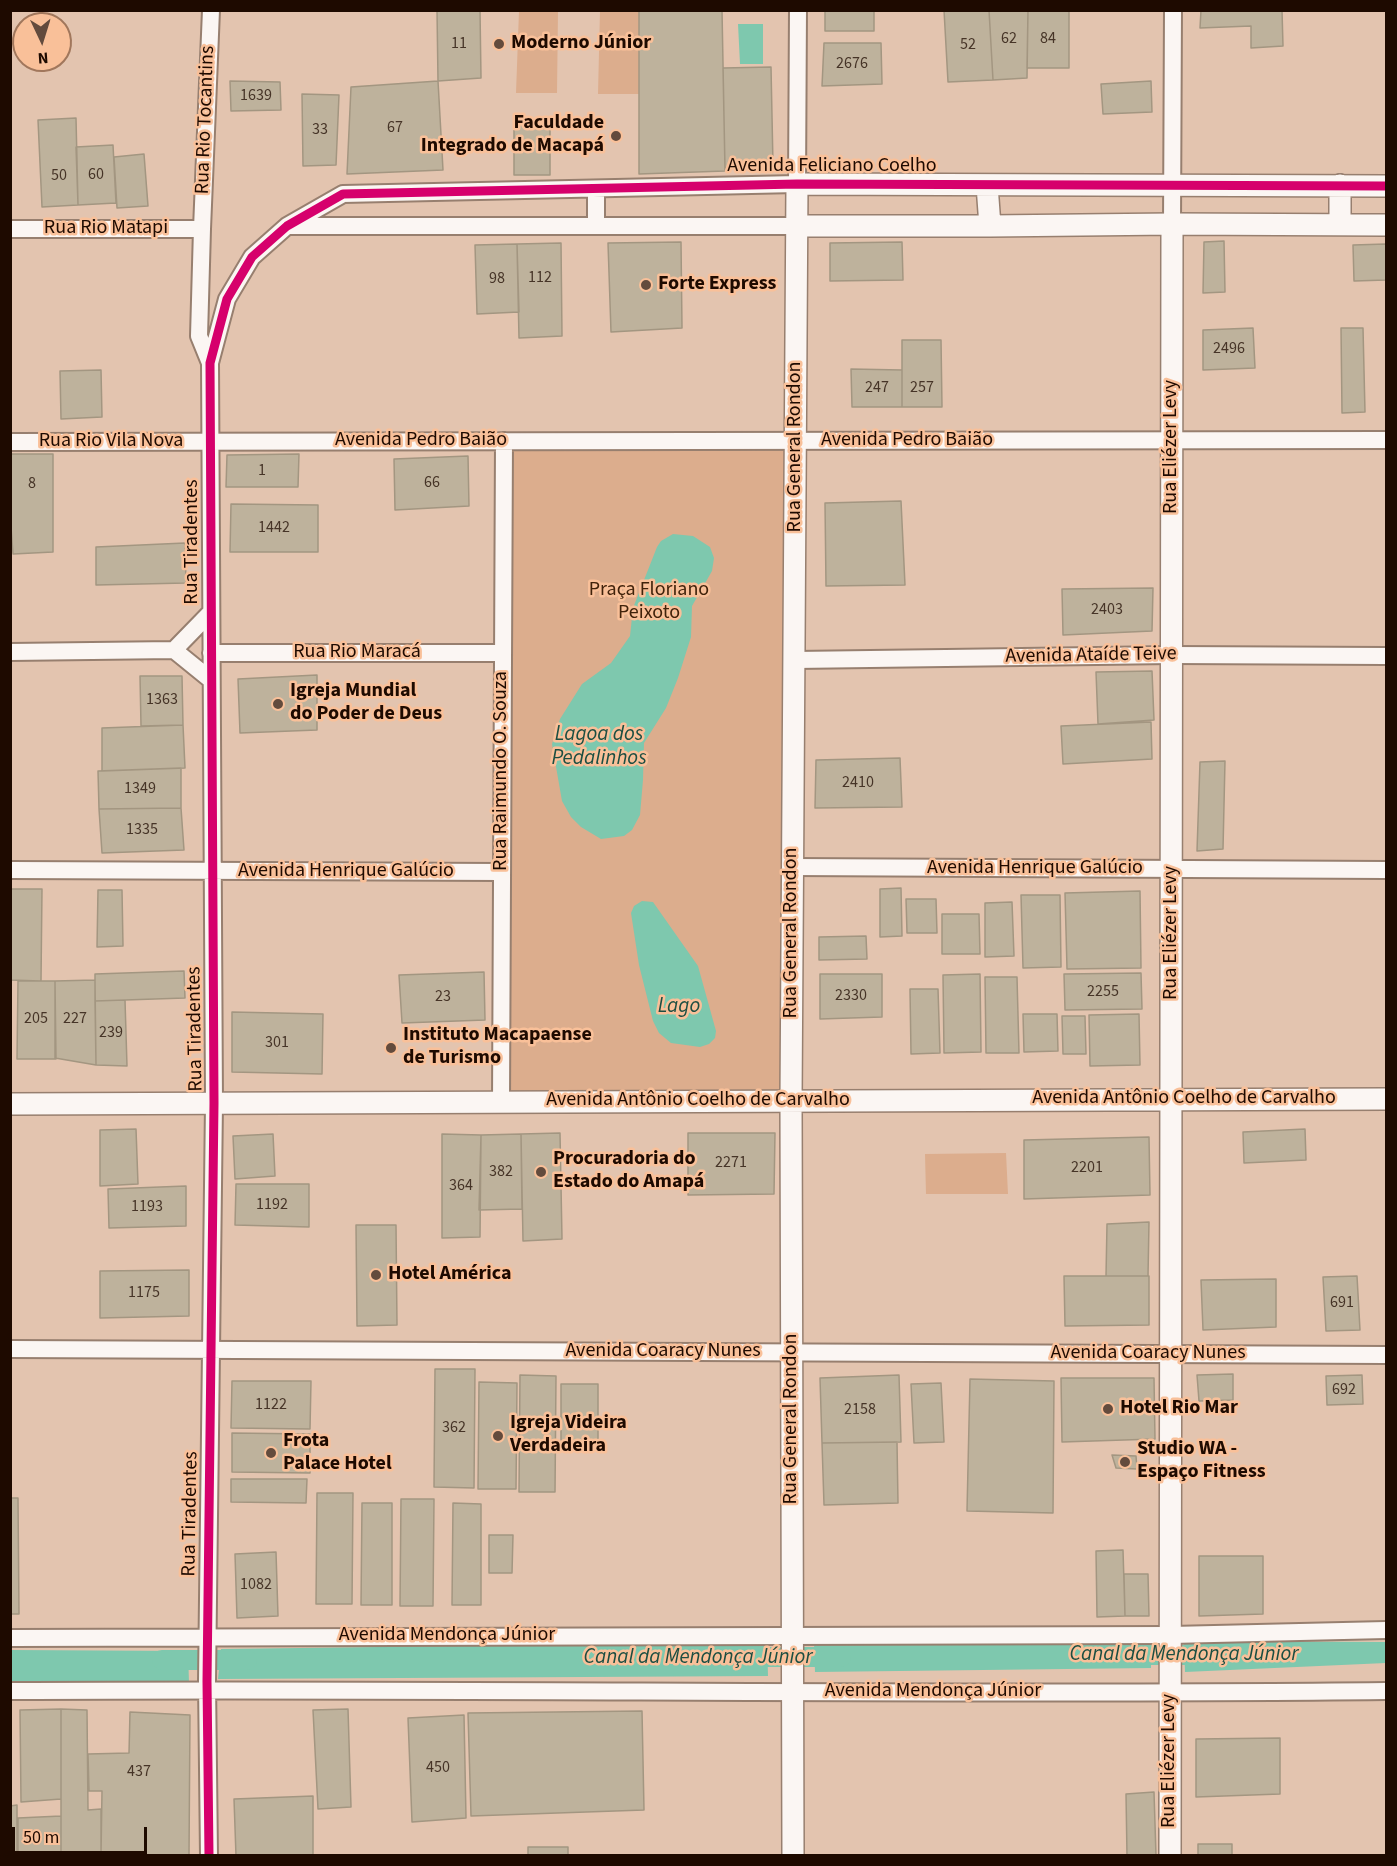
<!DOCTYPE html>
<html>
<head>
<meta charset="utf-8">
<style>
  body { margin:0 }
  #map { position:relative; width:1397px; height:1866px; overflow:hidden; background:#e3c4af; font-family:"Source Sans 3",sans-serif }
  canvas { display:block }
  .frame { position:absolute; inset:0; border:12px solid #1e0a00; pointer-events:none }
  .north { position:absolute; left:12px; top:12px; width:60px; height:60px; box-sizing:border-box; background:#f9c099; border:2px solid #a1775c; border-radius:50%; rotate:176deg; font-size:16px; font-weight:700; line-height:24px; text-align:center; color:#1e0a00 }
  .north::after { content:''; display:block; margin:auto; width:21px; height:27px; background:#634b3d; clip-path:polygon(50% 0,100% 100%,50% 72%,0 100%) }
  .scale { position:absolute; left:12px; top:1827px; width:135px; height:27px; box-sizing:border-box; border:3px solid #1e0a00; border-top:0; padding-left:8px; font-size:18px; line-height:21px; white-space:nowrap; color:#1e0a00; -webkit-text-stroke:4px #f9c099; paint-order:stroke }
</style>
</head>
<body>
<div id="map">
<canvas width="1397" height="1866"></canvas>
<div class="frame"></div>
<div class="north">N</div>
<div class="scale">50 m</div>
</div>
<script>
const ctx = document.querySelector('canvas').getContext('2d');
ctx.lineJoin = 'round';
function fill(path, color) {
  ctx.fillStyle = color;
  ctx.fill(path, 'evenodd');
}
function stroke(path, color, width, dash) {
  ctx.strokeStyle = color;
  ctx.lineWidth = width;
  ctx.lineCap = dash ? 'butt' : 'round';
  ctx.setLineDash(dash || []);
  ctx.stroke(path);
}
function label(font, color, halo, rows, align = 'center') {
  ctx.font = font + ' "Source Sans 3",sans-serif';
  ctx.lineWidth = 5;
  ctx.setLineDash([]);
  ctx.textBaseline = 'middle';
  ctx.strokeStyle = halo;
  ctx.fillStyle = color;
  for (const [text, x, y, turn = 0] of rows) {
    ctx.save();
    ctx.translate(x, y);
    ctx.rotate((+turn || 0) * Math.PI / 180);
    ctx.textAlign = isNaN(turn) ? turn : align;
    if (halo) ctx.strokeText(text, 0, 0);
    ctx.fillText(text, 0, 0);
    ctx.restore();
  }
}
fill(new Path2D(`
  M519,11H558L557,93H516Z
  M600,11H639V94H598Z
  M504,441H796L791,1100L501,1102Z
  M1006,1153L1008,1194H926L925,1154Z`), '#dcad8d');
fill(new Path2D(`
  M738,24H763V64H740Z
  M673,534L693,536L710,547L714,558L712,571L692,606L691,637L678,678L666,708L644,743L643,780L640,815L632,830L624,836L601,839L581,827L571,817L562,801L552,744L560,719L582,684L611,663L630,636L633,608L657,547L661,541Z
  M642,901L653,902L698,966L716,1031L715,1038L709,1044L700,1047L671,1043L659,1033L653,1021L639,965L631,913L634,906Z
  M767,1639L768,1676L218,1679L221,1649L695,1643Z
  M1151,1639V1668L815,1672L814,1642Z
  M1184,1641L1386,1642V1663L1185,1672Z
  M11,1650L188,1651L189,1683L11,1681Z`), '#7ec8ae');
stroke(new Path2D(`
  M1125,1655H1210
  M741,1657H841
  M162,1660H247`), '#7ec8ae', 20);
const building = new Path2D(`
  M437,10H480L481,78L438,81Z
  M639,10H722L725,171L639,174Z
  M825,10H874V31H825Z
  M944,10H989L993,80L948,82Z
  M989,10H1028L1027,78L993,80Z
  M1028,10H1069V68H1027Z
  M1201,10H1282L1283,46L1251,48V26L1200,28Z
  M824,43H881L882,84L822,86Z
  M771,67L773,165L725,168L723,68Z
  M230,81L280,82L281,110L231,111Z
  M438,81L443,170L347,174L351,87Z
  M1151,81L1152,112L1103,114L1101,84Z
  M302,94L339,95L336,165L303,166Z
  M76,118L78,205L42,207L38,120Z
  M514,121H550V175H514Z
  M113,145L116,203L78,205L76,147Z
  M144,154L148,206L117,208L114,157Z
  M1224,241L1225,292L1203,293L1204,242Z
  M681,242L682,328L611,332L608,243Z
  M902,242L903,280L830,281V243Z
  M561,243L562,336L519,338L517,244Z
  M517,244L519,312L477,314L475,245Z
  M1386,244V280L1354,281L1353,245Z
  M1253,328L1255,368L1203,370V330Z
  M1341,328H1363L1365,412L1342,413Z
  M902,340H941L942,407H902Z
  M851,369L902,370V407H852Z
  M101,370L102,417L61,419L60,371Z
  M10,454H53V552L13,554L10,514Z
  M299,454L298,487H226L227,455Z
  M468,456L469,506L395,510L394,459Z
  M901,501L905,585L826,586L825,503Z
  M231,504L318,505V552H230Z
  M185,543L186,583L96,585V547Z
  M1153,588L1152,631L1063,635L1062,589Z
  M1152,671L1154,720L1098,724L1096,672Z
  M317,675V730L240,733L238,679Z
  M140,676H182L183,725L141,726Z
  M1151,722L1152,759L1063,764L1061,726Z
  M183,725L185,768L102,771V728Z
  M900,758L902,807L815,808L816,760Z
  M1225,761L1223,849L1197,851L1200,762Z
  M181,768V808L99,809L98,771Z
  M181,808L184,850L102,853L99,809Z
  M901,888L902,936L880,937V889Z
  M10,889H42L41,981L10,980Z
  M98,890H122L123,946L97,947Z
  M1140,891L1141,968L1067,969L1065,893Z
  M1021,895H1060L1061,967L1023,968Z
  M906,899H936L937,933H907Z
  M1012,902L1014,956L985,957V903Z
  M942,914H979L980,954H942Z
  M866,936L867,959L819,960V937Z
  M184,971L185,998L95,1001V974Z
  M484,972L485,1020L402,1023L399,975Z
  M1141,973L1142,1009L1065,1010L1064,974Z
  M820,974H882V1017L820,1019Z
  M980,974L981,1052L944,1053L943,975Z
  M985,977H1017L1019,1053H986Z
  M95,980L96,1065L55,1058V981Z
  M18,981H55L56,1059H17Z
  M910,989H938L940,1053L911,1054Z
  M125,1000L127,1066L96,1065L95,1001Z
  M232,1012L323,1014L322,1074L232,1072Z
  M1023,1014H1057L1058,1051L1024,1052Z
  M1139,1014L1140,1065L1090,1066L1089,1015Z
  M1062,1016H1085L1086,1054H1063Z
  M136,1129L138,1184L100,1186V1130Z
  M1305,1129L1306,1160L1244,1163L1243,1132Z
  M560,1133L562,1239L523,1241L521,1134Z
  M688,1133H775L774,1194L688,1195Z
  M273,1134L275,1176L235,1179L233,1136Z
  M442,1134L481,1135L480,1237L442,1238Z
  M521,1134L522,1209L479,1210L481,1135Z
  M1149,1137L1150,1195L1024,1199V1140Z
  M236,1184H309V1227L235,1225Z
  M186,1186V1226L109,1228L108,1189Z
  M1149,1222L1148,1276H1106L1107,1224Z
  M356,1225H396L397,1325L357,1326Z
  M189,1270V1316L100,1318V1271Z
  M1064,1276H1149V1325L1065,1326Z
  M1357,1276L1360,1330L1326,1331L1323,1277Z
  M1276,1279V1327L1203,1330L1201,1280Z
  M435,1369H475L474,1488L434,1487Z
  M1233,1374V1400L1199,1401L1197,1375Z
  M520,1375L556,1376L555,1492H519Z
  M899,1375L901,1442L822,1443L820,1378Z
  M1362,1375L1363,1404L1327,1405L1326,1376Z
  M1061,1378H1154L1155,1439L1062,1442Z
  M970,1379L1054,1381L1053,1513L967,1511Z
  M232,1381H311L310,1429L231,1428Z
  M479,1382L517,1383L516,1489H478Z
  M941,1383L944,1442L914,1443L911,1384Z
  M561,1384H598V1450L561,1449Z
  M232,1433L310,1434V1473L232,1472Z
  M897,1442L898,1503L824,1505L822,1443Z
  M1112,1455L1136,1456L1137,1469L1116,1468Z
  M231,1479H307L306,1503L231,1502Z
  M317,1493H353L352,1604H316Z
  M10,1498H18L19,1614H10Z
  M401,1499H434L433,1606H400Z
  M362,1503H392V1605H361Z
  M453,1503L481,1504V1605H452Z
  M489,1535H513L512,1573H489Z
  M1123,1550L1125,1616L1097,1617L1096,1551Z
  M276,1552L278,1616L237,1618L235,1554Z
  M1199,1556H1263V1614L1199,1616Z
  M1124,1574H1148L1149,1616H1125Z
  M61,1709V1799L21,1802L20,1710Z
  M61,1709L87,1710L88,1810L101,1809V1856H61Z
  M348,1709L351,1807L318,1809L313,1710Z
  M642,1711L644,1810L471,1816L468,1713Z
  M130,1712L190,1715L189,1856H101L102,1791H89L88,1754L129,1753Z
  M464,1715L466,1818L412,1822L408,1718Z
  M1280,1738V1794L1196,1797V1739Z
  M1154,1792L1156,1856H1127L1126,1794Z
  M313,1796V1856H236L234,1799Z
  M17,1805V1856H10V1806Z
  M61,1816V1856H18V1818Z
  M1198,1844H1232V1856H1198Z
  M528,1847H568V1856H528Z`);
fill(building, '#beb29c');
stroke(building, '#a39681', 1.5);
const minor = new Path2D(`
  M596,189V225
  M1172,224L1173,10
  M288,226H797
  M10,229H202
  M210,363L199,336L202,229L211,10
  M10,442L1386,440
  M174,650L211,612
  M10,652L174,650L211,680
  M211,653H503
  M795,660L1172,655L1386,656
  M792,867L1386,870
  M10,870L502,872
  M501,1102L504,441
  M10,1349L1386,1355
  M10,1638L1171,1635L1386,1630
  M10,1691C469,1688 928,1696 1386,1691
  M209,1856L207,1681L214,1103L210,363L227,299L252,257L287,226L343,194L797,184L798,10`);
const tertiary = new Path2D(`
  M987,185L990,226
  M1340,185V225
  M797,226H990L1172,224L1386,225
  M10,1104L1386,1099
  M793,1856L791,1100L797,184L1386,186
  M1170,1856L1172,224`);
stroke(minor, '#977f6f', 20);
stroke(tertiary, '#977f6f', 24);
stroke(minor, '#fbf6f3', 16);
stroke(tertiary, '#fbf6f3', 21);
stroke(new Path2D(`
  M209,1856L207,1681L214,1103L210,363L227,299L252,257L287,226L343,194L797,184L1386,186`), '#d6006c', 9);
for (const [x, y, r, color] of [
  [499,44,6,"#634b3d"],
  [616,136,6,"#634b3d"],
  [646,285,6,"#634b3d"],
  [278,704,6,"#634b3d"],
  [391,1048,6,"#634b3d"],
  [541,1172,6,"#634b3d"],
  [376,1275,6,"#634b3d"],
  [1108,1409,6,"#634b3d"],
  [498,1436,6,"#634b3d"],
  [271,1453,6,"#634b3d"],
  [1125,1462,6,"#634b3d"]
]) {
  const dot = new Path2D();
  dot.arc(x, y, r, 0, 2 * Math.PI);
  ctx.fillStyle = color;
  ctx.fill(dot);
  stroke(dot, '#f9c099', 2);
}
label('16px', '#463427', null, [
  ["62",1009,39],
  ["84",1048,39],
  ["11",459,44],
  ["52",968,45],
  ["2676",852,64],
  ["1639",256,96],
  ["67",395,128],
  ["33",320,130],
  ["60",96,175],
  ["50",59,176],
  ["112",540,278],
  ["98",497,279],
  ["2496",1229,349],
  ["247",877,388],
  ["257",922,388],
  ["1",262,471],
  ["66",432,483],
  ["8",32,484],
  ["1442",274,528],
  ["2403",1107,610],
  ["1363",162,700],
  ["2410",858,783],
  ["1349",140,789],
  ["1335",142,830],
  ["2255",1103,992],
  ["2330",851,996],
  ["23",443,997],
  ["205",36,1019],
  ["227",75,1019],
  ["239",111,1033],
  ["301",277,1043],
  ["2271",731,1163],
  ["2201",1087,1168],
  ["382",501,1172],
  ["364",461,1186],
  ["1192",272,1205],
  ["1193",147,1207],
  ["1175",144,1293],
  ["691",1342,1303],
  ["692",1344,1390],
  ["1122",271,1405],
  ["2158",860,1410],
  ["362",454,1428],
  ["1082",256,1585],
  ["450",438,1768],
  ["437",139,1772]
]);
label('bold 20px', '#1e0a00', '#f9c099', [
  ["Moderno Júnior",511,44],
  ["Faculdade",604,124,"right"],
  ["Integrado de Macapá",604,147,"right"],
  ["Forte Express",658,285],
  ["Igreja Mundial",290,692],
  ["do Poder de Deus",290,715],
  ["Instituto Macapaense",403,1036],
  ["de Turismo",403,1059],
  ["Procuradoria do",553,1160],
  ["Estado do Amapá",553,1183],
  ["Hotel América",388,1275],
  ["Hotel Rio Mar",1120,1409],
  ["Igreja Videira",510,1424],
  ["Verdadeira",510,1447],
  ["Frota",283,1442],
  ["Palace Hotel",283,1465],
  ["Studio WA -",1137,1450],
  ["Espaço Fitness",1137,1473]
], 'left');
label('20px', '#1e0a00', '#f9c099', [
  ["Rua Rio Tocantins",206,120,-88],
  ["Avenida Feliciano Coelho",832,167],
  ["Rua Rio Matapi",106,229],
  ["Avenida Pedro Baião",421,441],
  ["Avenida Pedro Baião",907,441],
  ["Rua Rio Vila Nova",111,442],
  ["Rua General Rondon",796,447,-90],
  ["Rua Eliézer Levy",1172,447,-90],
  ["Rua Tiradentes",193,542,-90],
  ["Rua Rio Maracá",357,653],
  ["Avenida Ataíde Teive",1091,656,-1],
  ["Rua Raimundo O. Souza",502,771,-90],
  ["Avenida Henrique Galúcio",1035,869],
  ["Avenida Henrique Galúcio",346,872],
  ["Rua General Rondon",792,933,-90],
  ["Rua Eliézer Levy",1172,933,-90],
  ["Rua Tiradentes",196,1029,-91],
  ["Avenida Antônio Coelho de Carvalho",1184,1099],
  ["Avenida Antônio Coelho de Carvalho",698,1101],
  ["Avenida Coaracy Nunes",663,1352],
  ["Avenida Coaracy Nunes",1148,1354],
  ["Rua General Rondon",792,1419,-90],
  ["Rua Tiradentes",191,1514,-89],
  ["Avenida Mendonça Júnior",447,1636],
  ["Avenida Mendonça Júnior",933,1692],
  ["Rua Eliézer Levy",1170,1761,-90]
]);
label('20px', '#40220b', '#f9c099', [
  ["Praça Floriano",649,591],
  ["Peixoto",649,614]
]);
label('italic 21px', '#1c4e42', '#f9c099', [
  ["Lagoa dos",599,735],
  ["Pedalinhos",599,759],
  ["Lago",679,1007],
  ["Canal da Mendonça Júnior",1184,1655],
  ["Canal da Mendonça Júnior",698,1658]
]);
</script>
</body>
</html>
